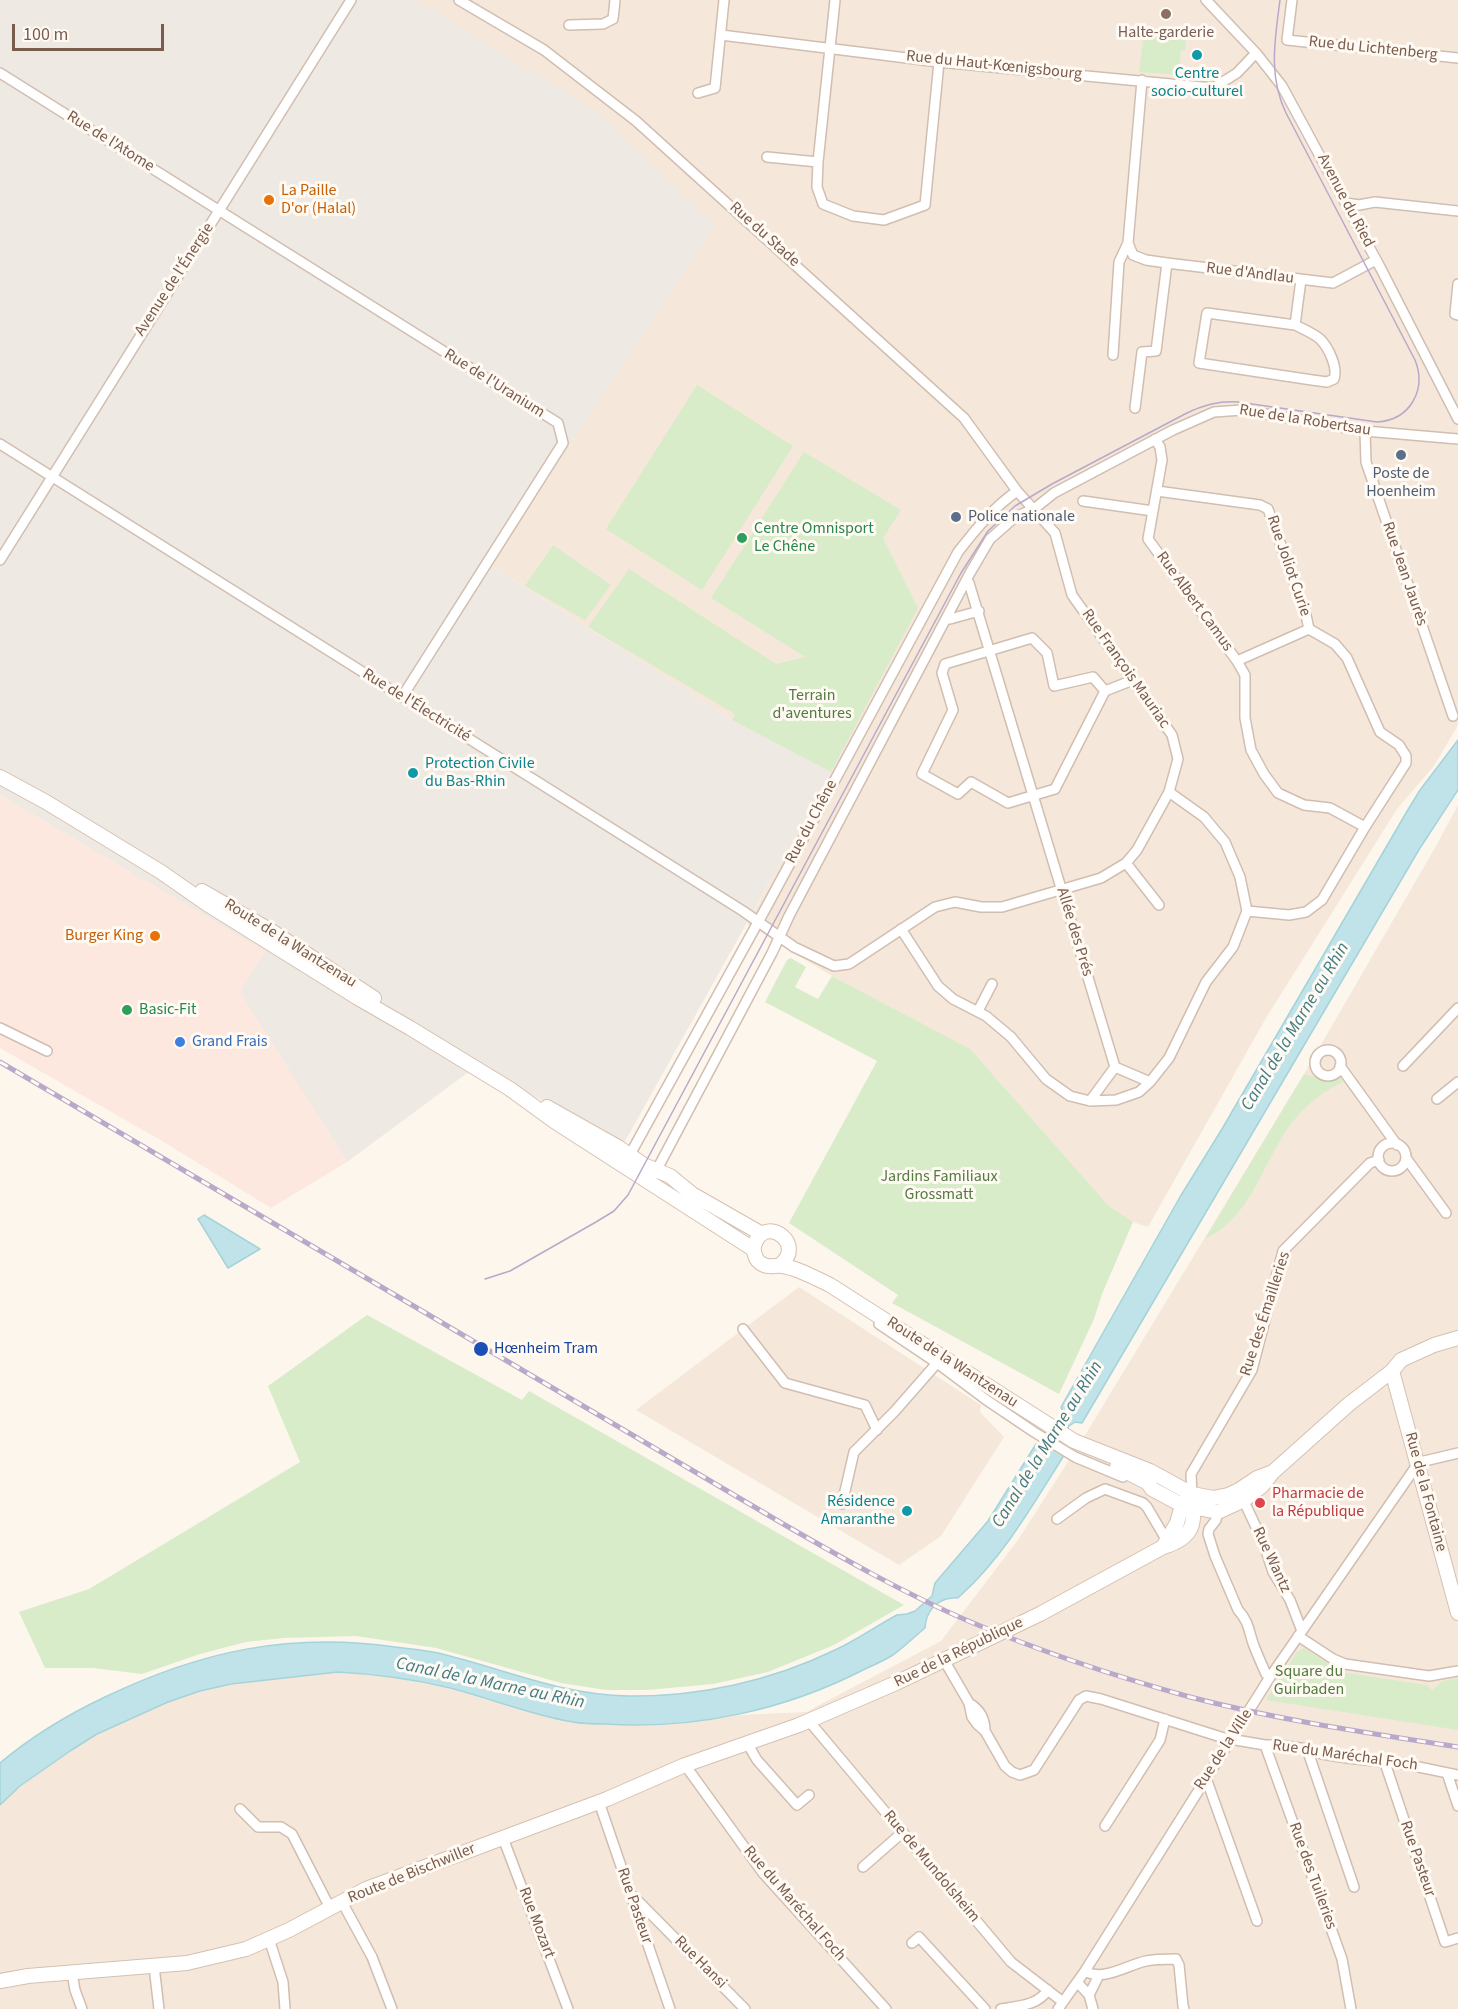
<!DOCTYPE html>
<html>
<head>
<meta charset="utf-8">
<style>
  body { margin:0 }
  #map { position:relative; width:1458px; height:2009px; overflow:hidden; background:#fdf6ec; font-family:"Source Sans 3",sans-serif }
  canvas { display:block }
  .scale { position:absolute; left:12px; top:24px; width:152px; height:27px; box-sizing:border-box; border:3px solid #7a5c4d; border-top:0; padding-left:8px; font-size:18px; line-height:21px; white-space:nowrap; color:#7a5c4d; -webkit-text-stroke:4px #fffaf3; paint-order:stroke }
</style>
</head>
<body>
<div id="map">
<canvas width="1458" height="2009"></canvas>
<div class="scale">100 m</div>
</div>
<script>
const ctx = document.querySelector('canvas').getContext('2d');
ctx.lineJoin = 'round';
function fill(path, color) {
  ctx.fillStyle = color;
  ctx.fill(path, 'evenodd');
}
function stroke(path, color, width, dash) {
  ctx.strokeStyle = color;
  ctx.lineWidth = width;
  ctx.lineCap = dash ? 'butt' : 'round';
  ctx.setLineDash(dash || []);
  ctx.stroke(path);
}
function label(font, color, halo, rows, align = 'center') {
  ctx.font = font + ' "Source Sans 3",sans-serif';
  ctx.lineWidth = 6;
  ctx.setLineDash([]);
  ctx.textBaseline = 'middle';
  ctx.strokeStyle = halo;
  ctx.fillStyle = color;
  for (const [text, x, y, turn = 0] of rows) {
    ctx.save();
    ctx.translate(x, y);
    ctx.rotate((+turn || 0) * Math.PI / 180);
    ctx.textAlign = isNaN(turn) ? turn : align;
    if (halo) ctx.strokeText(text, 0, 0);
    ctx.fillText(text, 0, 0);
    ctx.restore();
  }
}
fill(new Path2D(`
  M416,0H1458V725L1434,766L1397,809L1266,1018L1148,1227L1133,1222L1108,1205L970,1050L832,976L747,924L830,772L732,720L490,565Z
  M1458,805V2009H0V1805L20,1787L70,1751L97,1734L168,1702L200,1691L231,1684L338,1672L398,1678L451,1689L523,1711L675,1724L740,1715L806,1712L941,1641L1018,1540L1087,1432L1304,1074L1436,846Z
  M799,1287L981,1405L980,1412L1004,1437L941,1536L899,1565L636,1410Z`), '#f5e8da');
fill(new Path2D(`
  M0,795L266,951L241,992L347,1162L271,1208L162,1141L0,1048Z`), '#fde8e0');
fill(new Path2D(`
  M0,0H416L598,113L715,226L490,565L732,720L831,772L623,1145L478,1065L347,1162L240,992L265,951L0,795Z`), '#efe9e4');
fill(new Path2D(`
  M1144,34L1182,36L1186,41L1185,50H1181L1179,75L1139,72Z
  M697,385L793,446L702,590L606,529Z
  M804,452L901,510L883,538L918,608L831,772L732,720L735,714L588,627L629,569L776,664L805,657L711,598Z
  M553,545L611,585L585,620L525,586Z
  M791,958L806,967L795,987L818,999L832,976L970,1049L1108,1205L1133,1222L1102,1294L1094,1319L1059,1394L892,1303L898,1295L789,1223L877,1061L765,1002L787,960Z
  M1304,1074L1328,1080L1339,1076L1343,1082C1317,1094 1297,1113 1282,1137C1259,1175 1248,1218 1205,1239Z
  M367,1315L522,1400L529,1391L904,1605L834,1645L768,1672L713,1684L647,1690H606L561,1683L436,1648L356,1636L284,1638L246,1642L200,1654L142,1674L93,1668H45L19,1612L89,1589L300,1462L268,1386Z
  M1304,1648L1341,1672L1427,1685L1432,1690L1443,1681L1458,1678V1730L1266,1700L1297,1652Z`), '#d8ecc9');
const water = new Path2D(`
  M1458,740V790L1420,848L1082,1423L1075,1422L1069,1426L1059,1445L1063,1457C1032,1506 1004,1556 961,1595C956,1600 960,1597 953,1598C936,1599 926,1612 925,1628C914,1637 904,1647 893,1655C885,1660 874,1665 865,1669C786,1710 694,1730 605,1724C595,1724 584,1724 573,1722C531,1715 492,1699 450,1688C413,1679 376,1674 338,1672L231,1684L200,1691L168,1702L97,1734L70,1751L20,1786L0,1805V1763C32,1736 67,1715 105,1697C201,1651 289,1632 395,1647C409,1649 424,1650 438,1653C502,1668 560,1695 628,1696C699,1697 771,1681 835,1650C857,1640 876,1626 897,1615L907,1614L915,1611L932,1596L935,1583L988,1521L1036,1444C1041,1443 1047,1442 1050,1439C1058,1432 1065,1417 1061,1407L1180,1197L1222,1129L1406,813L1420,790Z
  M204,1215L260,1249L228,1268L198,1219Z`);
fill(water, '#bfe3e8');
stroke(water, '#a5d3da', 1.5);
const street = new Path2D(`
  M835,0L818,162L817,187L823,204L853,216L884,220L925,205L939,62
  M1206,0L1256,53L1282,86L1380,267L1458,419
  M1292,0L1287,40L1458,58
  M569,25L603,24L613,19L615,0
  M721,35L939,62L1213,88L1237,73L1256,53
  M0,73L558,423L563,443L402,697
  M1142,80L1128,243L1133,255L1146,260L1167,263L1333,283L1376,260
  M698,93L715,88L724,0
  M767,157L818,162
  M1346,203L1359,205L1375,202L1458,211
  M1458,284L1455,314L1458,315
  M1295,325L1207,313L1199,363L1312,380L1327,382L1334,379C1338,368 1329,348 1320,339C1313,333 1303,329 1295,325L1301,280
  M1113,355L1119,262L1128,243
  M1135,408L1142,352L1156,351L1167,263
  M1365,431L1366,462L1453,716
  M1155,439L1160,447L1162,460L1148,539L1237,661
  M0,444L743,911L794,947L834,966L849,964L935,907L955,902L981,907H1002L1101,878L1126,863L1137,850L1169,792L1178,759L1172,735L1072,595L1055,533L1017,491L964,418L636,121L544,50L459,0
  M1157,491L1260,505L1268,509L1306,615L1309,629
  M1083,501L1153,511
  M0,560L351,0
  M969,583L1115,1067L1090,1101
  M950,619L979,611
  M1105,691L1093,677L1054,686L1047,653L1032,638L945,664L942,673L953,710L922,774L958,794L971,782L1008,803L1055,789L1105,691L1133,680
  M1126,863L1159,905
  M1247,911L1289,915L1306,912L1322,900L1365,827L1330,808L1304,805L1278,793L1264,774L1251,750L1245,718V675L1237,661L1309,629L1335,644L1347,658L1380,732L1399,745L1406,756V763L1365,827
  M901,929L938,986L953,999L986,1016L1011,1037L1046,1079L1070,1096L1090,1101L1116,1100L1139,1092L1150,1082L1169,1058L1206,982L1233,947L1247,911L1240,877L1225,842L1204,817L1169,792
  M978,1011L992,984
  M0,1028L47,1051
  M1315 1063a13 13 0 1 1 26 0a13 13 0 1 1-26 0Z
  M1340,1066L1397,1145
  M1403,1066L1458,1008
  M1115,1067L1150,1082
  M1437,1099L1458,1082
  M1378 1157a14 14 0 1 1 28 0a14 14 0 1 1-28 0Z
  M1406,1158L1446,1213
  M627,1160L768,904L958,552C976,529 993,508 1017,491
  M654,1175L772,953L789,916L970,573L990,539L1015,517L1034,509L1054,493L1173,430L1214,412L1242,410L1365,431L1458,439
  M879,1324L937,1363L985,1399L1034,1432L1075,1457L1123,1477
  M743,1329L785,1383L865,1405L877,1430
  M1416,1463L1458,1453
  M1192,1494L1191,1474L1252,1370L1283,1251L1370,1163L1379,1160
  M1241,1495L1264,1544L1273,1572L1290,1600L1302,1631
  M842,1504L854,1452L895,1411L937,1363
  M1218,1512L1216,1520L1209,1529L1208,1534L1215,1556L1238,1610C1249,1621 1249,1633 1254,1646C1258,1656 1262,1665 1266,1674L1270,1677
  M1057,1519L1086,1498L1105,1489L1143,1503L1147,1507L1167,1541
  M1298,1636L1333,1659L1345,1664L1429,1676L1458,1671
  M944,1660L969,1703L972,1717L977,1724L985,1731L1005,1766L1012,1772L1020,1775L1034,1770L1079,1700L1086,1696L1101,1699L1224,1738L1265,1745H1279L1307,1749L1322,1754L1347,1758L1404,1764L1458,1775
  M969,1703C979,1709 985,1718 985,1731
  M809,1721L1011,1962L1063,2002
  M747,1743L757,1760L797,1805L809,1795
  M1265,1745L1342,1959L1351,2009
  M1307,1749L1354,1887
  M1385,1763L1445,1942L1458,1938
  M685,1765L763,1873L886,2009
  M1447,1773L1458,1806
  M1206,1778L1257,1921
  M599,1802L670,2009
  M240,1809L258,1827H281L292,1834L330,1908
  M1105,1826L1160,1740L1165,1719
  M503,1838L568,2009
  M863,1867L903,1832
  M633,1896L745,2009
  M342,1902L372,1957L392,2009
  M269,1939L283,1982L285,2009
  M912,1943L919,1937L985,2009
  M154,1966L159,2009
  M1085,1971C1103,1982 1127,1965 1146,1961C1155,1959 1166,1959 1176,1959L1179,1965L1183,2006L1184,2009
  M72,1973L75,1990L82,2009
  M1077,1982L1089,1995L1093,2009
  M1089,1995L1099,1975
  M1001,2009C1018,2006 1037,2006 1048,1990
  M1058,2009L1085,1971L1270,1677L1417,1465`);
const secondary = new Path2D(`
  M0,777L46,802L161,872L207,904L358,998L410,1028L510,1089L554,1121L753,1249
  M202,891L273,932L374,998
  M547,1107L618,1147L644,1165L670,1176L692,1194L762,1234
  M780,1265C806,1245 768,1216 756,1241C753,1246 753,1250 755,1255C756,1260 759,1263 764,1265C770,1268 776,1265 782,1266C798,1268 815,1278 830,1285L1074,1441L1150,1471L1192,1494L1213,1498L1228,1495L1239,1490L1257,1478L1273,1472
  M1392,1371L1458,1613
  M1117,1467L1148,1483L1152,1489L1182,1505L1218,1512L1244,1500L1262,1486L1273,1472L1349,1404L1392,1371L1401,1360L1434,1345L1458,1338
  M1163,1547L1177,1523L1182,1505L1187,1500
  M0,1981L28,1976L187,1963L246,1949L289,1930L366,1889L607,1799L685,1765L799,1725L896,1683L1040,1614L1163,1547C1194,1538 1196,1523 1192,1494`);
stroke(street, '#d1beb0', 12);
stroke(secondary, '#d6c0b0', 16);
stroke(street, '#fff', 9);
stroke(secondary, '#fff', 14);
stroke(new Path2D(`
  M485,1279L510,1271L596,1222L614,1211L628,1195L961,573L988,531L1015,506L1052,484L1185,414C1203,405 1218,401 1238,402L1377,422C1410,420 1427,390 1415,360L1286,113C1268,76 1275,39 1280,0`), '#b9a8c9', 1.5);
const rail = new Path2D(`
  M0,1062L785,1525C844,1559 904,1593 966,1620C1039,1651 1114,1676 1190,1697C1278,1720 1368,1733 1458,1747`);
stroke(rail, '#b9a8c9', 5);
stroke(rail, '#fffaf3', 3, [9]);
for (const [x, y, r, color] of [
  [1166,14,6,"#8d6e63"],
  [1197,55,6,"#0f9aa8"],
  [269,200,6,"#e8710a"],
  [1401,455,6,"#5c6f8a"],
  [956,517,6,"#5c6f8a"],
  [742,538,6,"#2e9e5b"],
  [413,773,6,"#0f9aa8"],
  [155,936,6,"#e8710a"],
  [127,1010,6,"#2e9e5b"],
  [180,1042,6,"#3f7fe0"],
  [481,1349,8,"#1a4fb4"],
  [1260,1503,6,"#e0444e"],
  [907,1511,6,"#0f9aa8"]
]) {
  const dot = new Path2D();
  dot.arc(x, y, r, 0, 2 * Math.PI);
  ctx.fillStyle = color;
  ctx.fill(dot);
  stroke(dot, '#fffaf3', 2);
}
label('16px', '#785e54', '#fffaf3', [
  ["Halte-garderie",1166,33]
]);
label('16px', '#7a5c4d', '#fffaf3', [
  ["Rue du Lichtenberg",1373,49,6],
  ["Rue du Haut-Kœnigsbourg",994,66,6],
  ["Rue de l'Atome",110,142,32],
  ["Avenue du Ried",1345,201,62],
  ["Rue du Stade",764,235,42],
  ["Rue d'Andlau",1250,274,7],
  ["Avenue de l'Énergie",175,280,-57],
  ["Rue de l'Uranium",494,384,32],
  ["Rue de la Robertsau",1305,421,9],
  ["Rue Joliot Curie",1288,566,71],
  ["Rue Jean Jaurès",1404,574,71],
  ["Rue Albert Camus",1194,602,54],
  ["Rue François Mauriac",1125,669,55],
  ["Rue de l'Électricité",416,706,32],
  ["Rue du Chêne",812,822,-62],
  ["Allée des Prés",1074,932,73],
  ["Route de la Wantzenau",290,944,32],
  ["Rue des Émailleries",1266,1314,-72],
  ["Route de la Wantzenau",952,1363,33],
  ["Rue de la Fontaine",1425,1492,75],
  ["Rue Wantz",1271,1560,65],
  ["Rue de la République",959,1653,-26],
  ["Rue de la Ville",1224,1750,-57],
  ["Rue du Maréchal Foch",1345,1756,8],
  ["Rue Pasteur",1417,1859,71],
  ["Rue de Mundolsheim",931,1867,50],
  ["Route de Bischwiller",412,1874,-22],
  ["Rue des Tuileries",1312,1876,70],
  ["Rue du Maréchal Foch",794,1904,49],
  ["Rue Pasteur",634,1906,71],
  ["Rue Mozart",536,1923,69],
  ["Rue Hansi",700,1963,45]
]);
label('16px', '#0d838f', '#fffaf3', [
  ["Centre",1197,74],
  ["socio-culturel",1197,92],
  ["Protection Civile",425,764,"left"],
  ["du Bas-Rhin",425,782,"left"],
  ["Résidence",895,1502,"right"],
  ["Amaranthe",895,1520,"right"]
]);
label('16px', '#c56008', '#fffaf3', [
  ["La Paille",281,191],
  ["D'or (Halal)",281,209],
  ["Burger King",143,936,"right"]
], 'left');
label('16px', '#4e5e75', '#fffaf3', [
  ["Poste de",1401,474],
  ["Hoenheim",1401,492],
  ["Police nationale",968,517,"left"]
]);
label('16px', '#27864d', '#fffaf3', [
  ["Centre Omnisport",754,529],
  ["Le Chêne",754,547],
  ["Basic-Fit",139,1010]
], 'left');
label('16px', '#537a41', '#fffaf3', [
  ["Terrain",812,696],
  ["d'aventures",812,714],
  ["Jardins Familiaux",939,1177],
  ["Grossmatt",939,1195],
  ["Square du",1309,1672],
  ["Guirbaden",1309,1690]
]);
label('16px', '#366cbe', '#fffaf3', [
  ["Grand Frais",192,1042]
], 'left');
label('16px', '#164399', '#fffaf3', [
  ["Hœnheim Tram",494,1349]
], 'left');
label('16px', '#be3a42', '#fffaf3', [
  ["Pharmacie de",1272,1494],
  ["la République",1272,1512]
], 'left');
label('italic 18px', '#437c86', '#fffaf3', [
  ["Canal de la Marne au Rhin",1296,1027,-59],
  ["Canal de la Marne au Rhin",1048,1445,-58],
  ["Canal de la Marne au Rhin",490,1684,12]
]);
</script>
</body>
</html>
